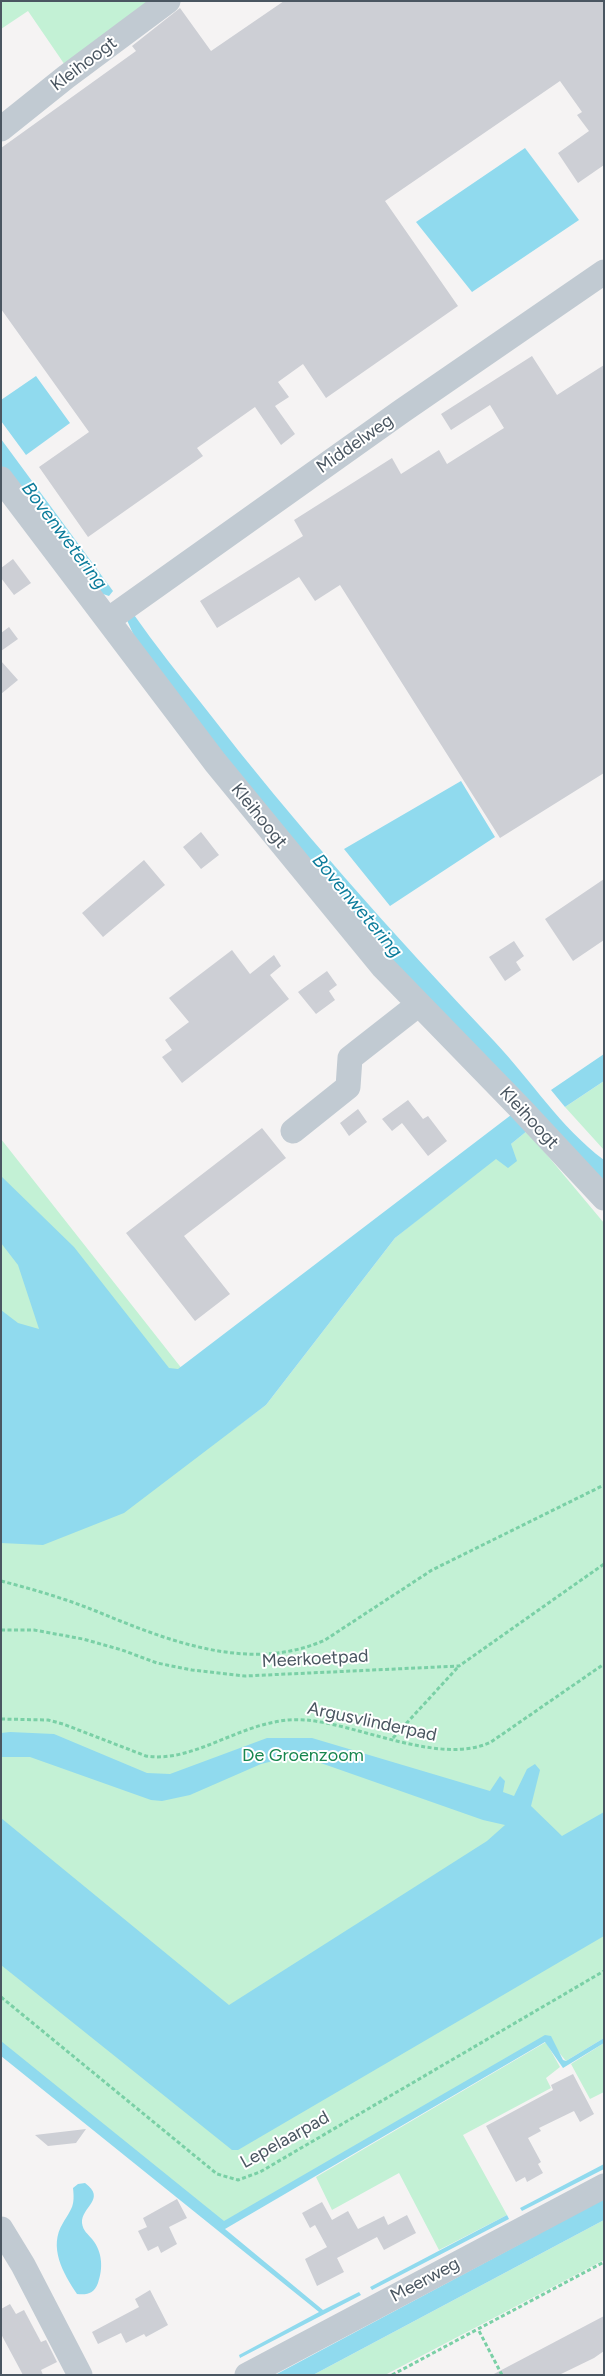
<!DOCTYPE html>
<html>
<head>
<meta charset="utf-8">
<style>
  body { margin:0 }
  #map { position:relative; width:605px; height:2376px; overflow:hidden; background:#f5f3f3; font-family:Figtree,sans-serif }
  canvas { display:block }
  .frame { position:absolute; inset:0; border:2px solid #4a5661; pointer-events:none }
</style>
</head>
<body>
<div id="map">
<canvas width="605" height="2376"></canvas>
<div class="frame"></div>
</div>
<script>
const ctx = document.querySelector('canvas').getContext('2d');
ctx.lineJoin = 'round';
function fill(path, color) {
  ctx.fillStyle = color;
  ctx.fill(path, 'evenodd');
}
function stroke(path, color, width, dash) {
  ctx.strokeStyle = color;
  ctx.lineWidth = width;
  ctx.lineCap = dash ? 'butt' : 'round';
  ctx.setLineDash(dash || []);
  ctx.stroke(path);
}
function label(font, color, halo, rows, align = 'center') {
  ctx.font = font + ' Figtree,sans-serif';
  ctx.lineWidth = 4;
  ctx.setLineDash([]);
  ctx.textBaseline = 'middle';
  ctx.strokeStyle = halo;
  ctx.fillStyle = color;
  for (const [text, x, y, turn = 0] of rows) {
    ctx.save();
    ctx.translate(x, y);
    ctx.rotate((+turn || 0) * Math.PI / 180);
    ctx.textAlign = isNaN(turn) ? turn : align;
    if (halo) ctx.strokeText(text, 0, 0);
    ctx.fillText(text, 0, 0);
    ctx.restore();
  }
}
fill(new Path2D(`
  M1,1H154L67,68L28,11L1,29Z
  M604,1081V1150L565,1107Z
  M527,1131L604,1223V2038L566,2061L547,2038L222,2228L1,2048V1139L231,1431L266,1405L395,1238Z
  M546,2042L560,2067L546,2078L551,2088L463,2135L507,2215L439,2250L399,2173L332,2210L316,2177Z
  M604,2043V2092L590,2099L571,2064Z
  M604,2220V2260L385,2375H313Z`), '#c3f1d5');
fill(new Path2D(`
  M525,148L579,220L472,292L416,222Z
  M36,376L70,423L26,455L1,421V400Z
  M1,439L113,591L109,596L100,593L1,469Z
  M132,612C155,645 180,676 205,708C295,825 393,934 494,1041C531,1080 560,1127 604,1160V1191L357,929L135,638L126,618Z
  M461,781L495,837L390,906L344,849Z
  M604,1054V1081L565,1107L551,1090Z
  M511,1115L527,1131L511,1144L517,1161L508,1168L496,1159L395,1238L266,1405L124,1513L43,1545L1,1543V1310L18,1323L39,1329L18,1265L1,1243V1176L74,1247L169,1368L178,1369Z
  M10,1732L54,1734L147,1773L170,1774L267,1738H312L490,1791L500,1776L505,1781L503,1792L514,1796L527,1769L535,1764L540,1770L531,1806L562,1836L604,1812V1936L238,2150H232L1,1965V1818L229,2005L487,1841L505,1825L483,1820L315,1761L281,1759L261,1764L190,1795L162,1801L151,1800L30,1757H1V1733Z
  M545,2035L551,2036L563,2060L566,2061L604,2038V2043L563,2068L545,2042L225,2229L323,2310L359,2292L361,2295L240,2358L239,2355L319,2312L1,2056V2041L224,2221Z
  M604,2164V2169L522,2211L520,2208Z
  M85,2183C107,2199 81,2207 82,2223C83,2231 88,2234 92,2239C103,2252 103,2269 98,2283C94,2294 87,2295 77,2294C63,2273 48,2247 63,2223C72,2208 75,2206 73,2188L78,2184Z
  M604,2199V2220L313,2375H275Z
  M507,2215L509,2219L372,2290L370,2287Z`), '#90daee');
fill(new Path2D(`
  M284,1H604V165L578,183L558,153L589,131L577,115L582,112L560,81L385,201L458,306L326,398L303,364L278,382L289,397L275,406L295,434L281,445L255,407L197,448L203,456L88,537L39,467L89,432L1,309V148L136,51L132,46L180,8L211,51Z
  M532,356L557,395L604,365V773L500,838L340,585L315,601L299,577L217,628L200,601L303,536L294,520L392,458L401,474L439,450L447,464L504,428L490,405L451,430L441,414Z
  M13,559L31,583L14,595L1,578V568Z
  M9,627L18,639L1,651V633Z
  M1,661L18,680L1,694Z
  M201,832L219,855L201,869L183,847Z
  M144,860L165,885L103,937L82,913Z
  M604,879V940L573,961L545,919Z
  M514,941L524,956L516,962L521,970L505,981L489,957Z
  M232,950L250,974L274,955L281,966L270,975L289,999L182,1083L162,1057L172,1050L165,1040L189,1022L169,998Z
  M327,971L337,985L329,991L335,1000L316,1014L298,992Z
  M408,1100L423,1119L428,1116L447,1141L428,1156L402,1123L392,1131L382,1119Z
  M358,1109L367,1122L349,1136L340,1123Z
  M262,1128L286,1158L184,1236L230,1294L195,1321L126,1233Z
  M573,2074L594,2114L580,2122L574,2111L539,2128L541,2131L528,2138L541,2162L538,2164L543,2173L527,2182L525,2177L516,2182L486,2126L553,2090L551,2085Z
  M86,2129L76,2143L48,2146L35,2135Z
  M177,2199L187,2218L169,2227L177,2244L161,2253L158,2246L148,2251L138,2231L147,2227L143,2218Z
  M322,2202L332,2220L348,2211L358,2229L384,2216L388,2225L407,2215L416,2233L384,2250L377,2237L337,2258L344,2272L317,2286L305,2259L327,2247L315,2225L310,2228L302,2213Z
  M150,2290L168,2325L146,2337L144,2334L126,2343L121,2333L98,2344L92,2332L139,2307L135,2299Z
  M10,2304L16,2314L24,2310L41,2342L46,2340L57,2362L41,2370L43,2375H23L1,2334V2309Z
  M604,2316V2351L594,2358L559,2375H492Z`), '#cdcfd5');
stroke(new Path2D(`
  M1,1581C36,1590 70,1600 103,1614C172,1642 251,1673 325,1640L432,1570L604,1485
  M1,1630H34L83,1639L122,1650L157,1663L192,1670L245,1676L459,1666L604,1564
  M1,1719L48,1720L63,1724L146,1756C198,1764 247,1715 306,1720C361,1725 441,1766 491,1742L604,1664
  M393,1738L458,1667
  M1,1997L217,2174L238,2180L260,2172L604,1971
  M392,2375L478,2329
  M502,2375L478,2329L604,2262`), '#7ad0a6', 3, [4, 2.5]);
stroke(new Path2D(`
  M1,129L66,77L168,1
  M1,479L215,762L383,967L521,1109L604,1198
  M108,620L402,411L604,272
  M293,1131L348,1087L350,1058L419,1004
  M1,2229L23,2265L80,2375
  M247,2375L604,2186`), '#c1cad2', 25);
label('18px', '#4a5661', '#fff', [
  ["Kleihoogt",84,64,-37],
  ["Middelweg",355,444,-35],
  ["Kleihoogt",259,816,51],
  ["Kleihoogt",529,1118,47],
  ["Meerkoetpad",315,1659,-3],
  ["Argusvlinderpad",372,1722,12],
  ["Lepelaarpad",285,2140,-29],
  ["Meerweg",425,2280,-28]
]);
label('18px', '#17864f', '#fff', [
  ["De Groenzoom",303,1756]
]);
label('italic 19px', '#0c7c9b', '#fff', [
  ["Bovenwetering",64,536,53],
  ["Bovenwetering",357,906,50]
]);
</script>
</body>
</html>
